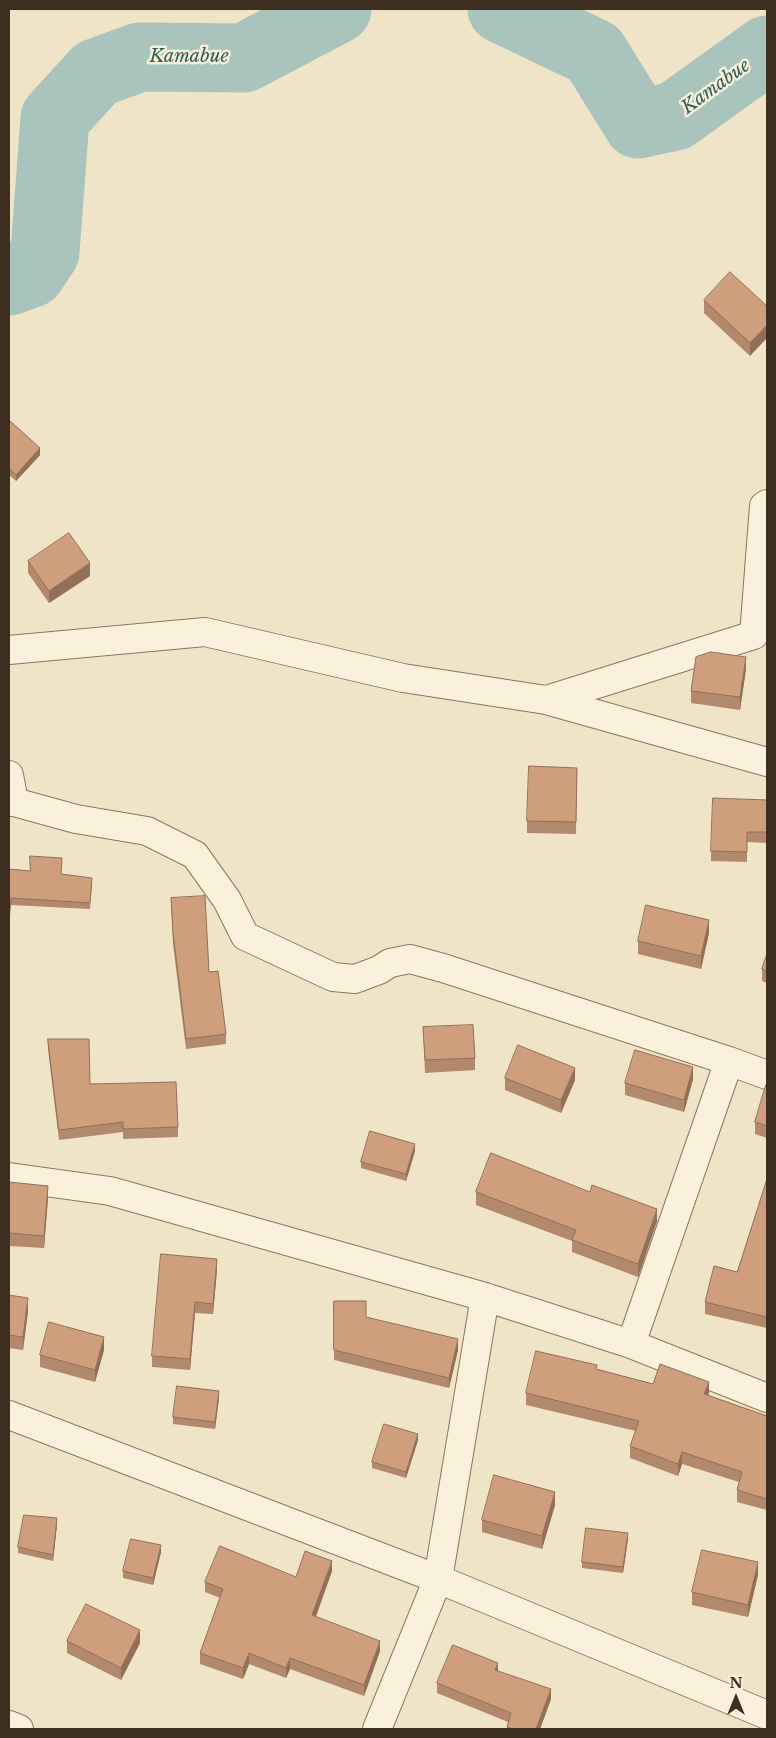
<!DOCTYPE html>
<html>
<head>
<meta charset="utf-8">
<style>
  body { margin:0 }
  #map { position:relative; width:776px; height:1738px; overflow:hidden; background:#f0e4c8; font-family:"Libre Baskerville",serif }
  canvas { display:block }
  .frame { position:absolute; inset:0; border:10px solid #3d2e20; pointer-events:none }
  .north { position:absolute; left:711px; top:1673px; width:50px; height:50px; -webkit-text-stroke:4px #f7eed8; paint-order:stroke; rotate:0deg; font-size:14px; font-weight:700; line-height:20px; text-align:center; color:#3d2e20 }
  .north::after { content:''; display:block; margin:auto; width:18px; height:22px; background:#3d2e20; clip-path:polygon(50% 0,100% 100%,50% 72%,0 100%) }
</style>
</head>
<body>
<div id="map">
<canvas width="776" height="1738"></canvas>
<div class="frame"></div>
<div class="north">N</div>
</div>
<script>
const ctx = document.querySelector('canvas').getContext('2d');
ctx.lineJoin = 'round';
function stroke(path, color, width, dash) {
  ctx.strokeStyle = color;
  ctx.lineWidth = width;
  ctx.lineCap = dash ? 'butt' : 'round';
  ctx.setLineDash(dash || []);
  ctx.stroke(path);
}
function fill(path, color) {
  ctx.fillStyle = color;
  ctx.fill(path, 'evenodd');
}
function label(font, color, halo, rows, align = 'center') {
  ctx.font = font + ' "Libre Baskerville",serif';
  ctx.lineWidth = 5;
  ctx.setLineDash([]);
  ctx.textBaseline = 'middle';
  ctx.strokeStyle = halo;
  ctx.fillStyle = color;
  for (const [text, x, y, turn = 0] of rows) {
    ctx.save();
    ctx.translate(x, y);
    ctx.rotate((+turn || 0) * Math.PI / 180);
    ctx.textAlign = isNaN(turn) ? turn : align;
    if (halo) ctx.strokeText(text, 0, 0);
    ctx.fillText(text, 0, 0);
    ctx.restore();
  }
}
stroke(new Path2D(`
  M502,9L594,53L638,124L675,116L767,50
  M9,281L31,273L45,252L55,118L96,73L140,57L244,58L337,9`), '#a9c4bc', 69);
const minor = new Path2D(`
  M9,650L205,632L403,678L546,700L767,762
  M546,700L754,635L764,506L767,504
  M9,775L14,802
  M9,802H14L76,819L147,831L195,855L227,900L245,936L333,977L355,979L379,970L390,963L410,959L443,968L729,1061L767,1075
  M9,1177L110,1191L485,1297L631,1344L767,1398
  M631,1344L729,1061
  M9,1415L438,1579L767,1715
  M9,1725L19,1729
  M377,1729L438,1579L485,1297`);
stroke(minor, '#8d765c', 30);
stroke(minor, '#faf1dc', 28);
fill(new Path2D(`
  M704,300L767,306L750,356L704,313Z
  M9,420L40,455L16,481L9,475Z
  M28,561L90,576L49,603L28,573Z
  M746,669L740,710L691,703V691Z
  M577,768L576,834L527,833V821Z
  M767,800V843L747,842V862L711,861V851Z
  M9,869L61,874L92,884L90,909L11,905L10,916H9Z
  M171,898L209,972L226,1034V1044L186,1049L173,944Z
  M709,933L701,969L638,954V941Z
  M767,954V983L762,981V969Z
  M423,1027L475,1058V1070L425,1073Z
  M48,1039L90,1084L178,1127V1137L123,1139V1132L59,1140L48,1049Z
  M505,1078L575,1080L561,1113L505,1090Z
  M693,1079L684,1112L625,1095V1083Z
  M767,1086V1138L755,1134V1122Z
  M415,1151L406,1181L361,1168V1162Z
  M767,1180V1328L705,1314V1302L737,1272Z
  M9,1182L48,1198L44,1248L9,1246Z
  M476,1192L657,1221L638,1277L572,1252V1241L476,1205Z
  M217,1270L213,1314L195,1313L190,1370L152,1367V1356Z
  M9,1295L28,1311L23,1350L9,1348Z
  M334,1301L366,1317L458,1350L449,1388L334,1360Z
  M104,1350L95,1382L40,1367V1355Z
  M597,1369L653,1384L709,1393L708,1395L767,1416V1510L737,1502V1490L739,1482L682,1464L678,1476L630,1458V1446L636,1431L526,1405V1393Z
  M219,1398L215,1429L173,1424V1417Z
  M418,1440L406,1478L372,1468V1462Z
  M555,1505L542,1549L482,1532V1520Z
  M57,1524L53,1561L18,1553V1547Z
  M628,1539L623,1573L582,1568V1562Z
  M161,1552L153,1585L123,1578V1571Z
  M332,1571L316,1617L380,1651L364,1696L290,1669L286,1678L249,1664L243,1679L200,1664V1653L220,1598L205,1592V1582L296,1577Z
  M758,1575L748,1617L692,1605V1592Z
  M67,1641L140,1643L121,1680L67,1653Z
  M498,1671L551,1699L540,1729H507L508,1722L437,1693V1683Z`), '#b2896c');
fill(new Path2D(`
  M767,325V338L750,356V343Z
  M40,448V455L16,481V475Z
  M90,563V576L49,603V591Z
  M746,657V669L740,710V697Z
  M709,920V933L701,969V956Z
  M693,1067V1079L684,1112V1100Z
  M575,1068V1080L561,1113V1100Z
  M415,1144V1151L406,1181V1174Z
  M48,1186V1198L44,1248V1236Z
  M657,1209V1221L638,1277V1264Z
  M217,1259V1270L213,1314V1304Z
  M28,1298V1311L23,1350V1337Z
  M195,1302V1313L190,1370V1359Z
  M104,1337V1350L95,1382V1370Z
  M458,1339V1350L449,1388V1378Z
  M709,1382V1393L704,1406V1394Z
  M219,1391V1398L215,1429V1422Z
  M418,1434V1440L406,1478V1472Z
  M682,1452V1464L678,1476V1464Z
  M555,1492V1505L542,1549V1536Z
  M57,1518V1524L53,1561V1555Z
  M628,1533V1539L623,1573V1567Z
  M161,1545V1552L153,1585V1578Z
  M332,1561V1571L312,1626V1615Z
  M758,1562V1575L748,1617V1605Z
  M140,1630V1643L121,1680V1668Z
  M380,1641V1651L364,1696V1685Z
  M249,1653V1664L243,1679V1668Z
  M290,1658V1669L286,1678V1668Z
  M498,1663V1673L495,1670Z
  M551,1689V1699L540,1729H536Z`), '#916f58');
const building = new Path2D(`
  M730,272L767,306V325L750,343L704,300Z
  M9,420L40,448L16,475L9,468Z
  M69,533L90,563L49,591L28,561Z
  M711,652L746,657L740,697L691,691L696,657Z
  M529,766L577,768L576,822L527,821Z
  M713,798L767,800V832H747V852L711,851Z
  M30,856L62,858L61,874L92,878L90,903L11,898L10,909H9V869L30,871Z
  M205,896L209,972L218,971L226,1034L186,1039L173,933L171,898Z
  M646,905L709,920L701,956L638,941Z
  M767,954V971L762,969Z
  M473,1025L475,1058L425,1060L423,1027Z
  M48,1039H89L90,1084L176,1082L178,1127L123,1129V1122L59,1130Z
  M518,1045L575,1068L561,1100L505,1078Z
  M635,1050L693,1067L684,1100L625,1083Z
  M766,1085L767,1086V1126L755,1122Z
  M370,1131L415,1144L406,1174L361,1162Z
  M491,1153L590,1192L592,1185L657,1209L638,1264L572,1240L576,1230L476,1192Z
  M767,1179V1317L705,1302L714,1266L737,1272Z
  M9,1182L48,1186L44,1236L9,1233Z
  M161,1254L217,1259L213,1304L195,1302L190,1359L152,1356Z
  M9,1295L28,1298L23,1337L9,1335Z
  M334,1301H366V1317L458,1339L449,1378L334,1350Z
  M49,1322L104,1337L95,1370L40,1355Z
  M536,1351L597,1365L596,1369L653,1384L660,1364L709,1382L704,1394L767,1416V1499L737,1490L742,1472L682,1452L678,1464L630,1446L639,1421L526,1393Z
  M177,1386L219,1391L215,1422L173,1417Z
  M384,1424L418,1434L406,1472L372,1462Z
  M494,1475L555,1492L542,1536L482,1520Z
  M24,1515L57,1518L53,1555L18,1547Z
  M586,1528L628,1533L623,1567L582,1562Z
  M131,1539L161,1545L153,1578L123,1571Z
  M220,1546L296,1577L305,1551L332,1561L312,1615L380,1641L364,1685L290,1658L286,1668L249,1653L243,1668L200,1653L223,1589L205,1582Z
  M702,1550L758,1562L748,1605L692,1592Z
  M86,1604L140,1630L121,1668L67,1641Z
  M453,1645L498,1663L495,1670L551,1689L536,1729H513L507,1727L511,1713L437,1683Z`);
fill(building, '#cf9f7d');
stroke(building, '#916f58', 1);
label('italic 18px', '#2f5d5a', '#f7eed8', [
  ["Kamabue",189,57],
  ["Kamabue",716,87,-36]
]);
</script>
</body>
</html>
